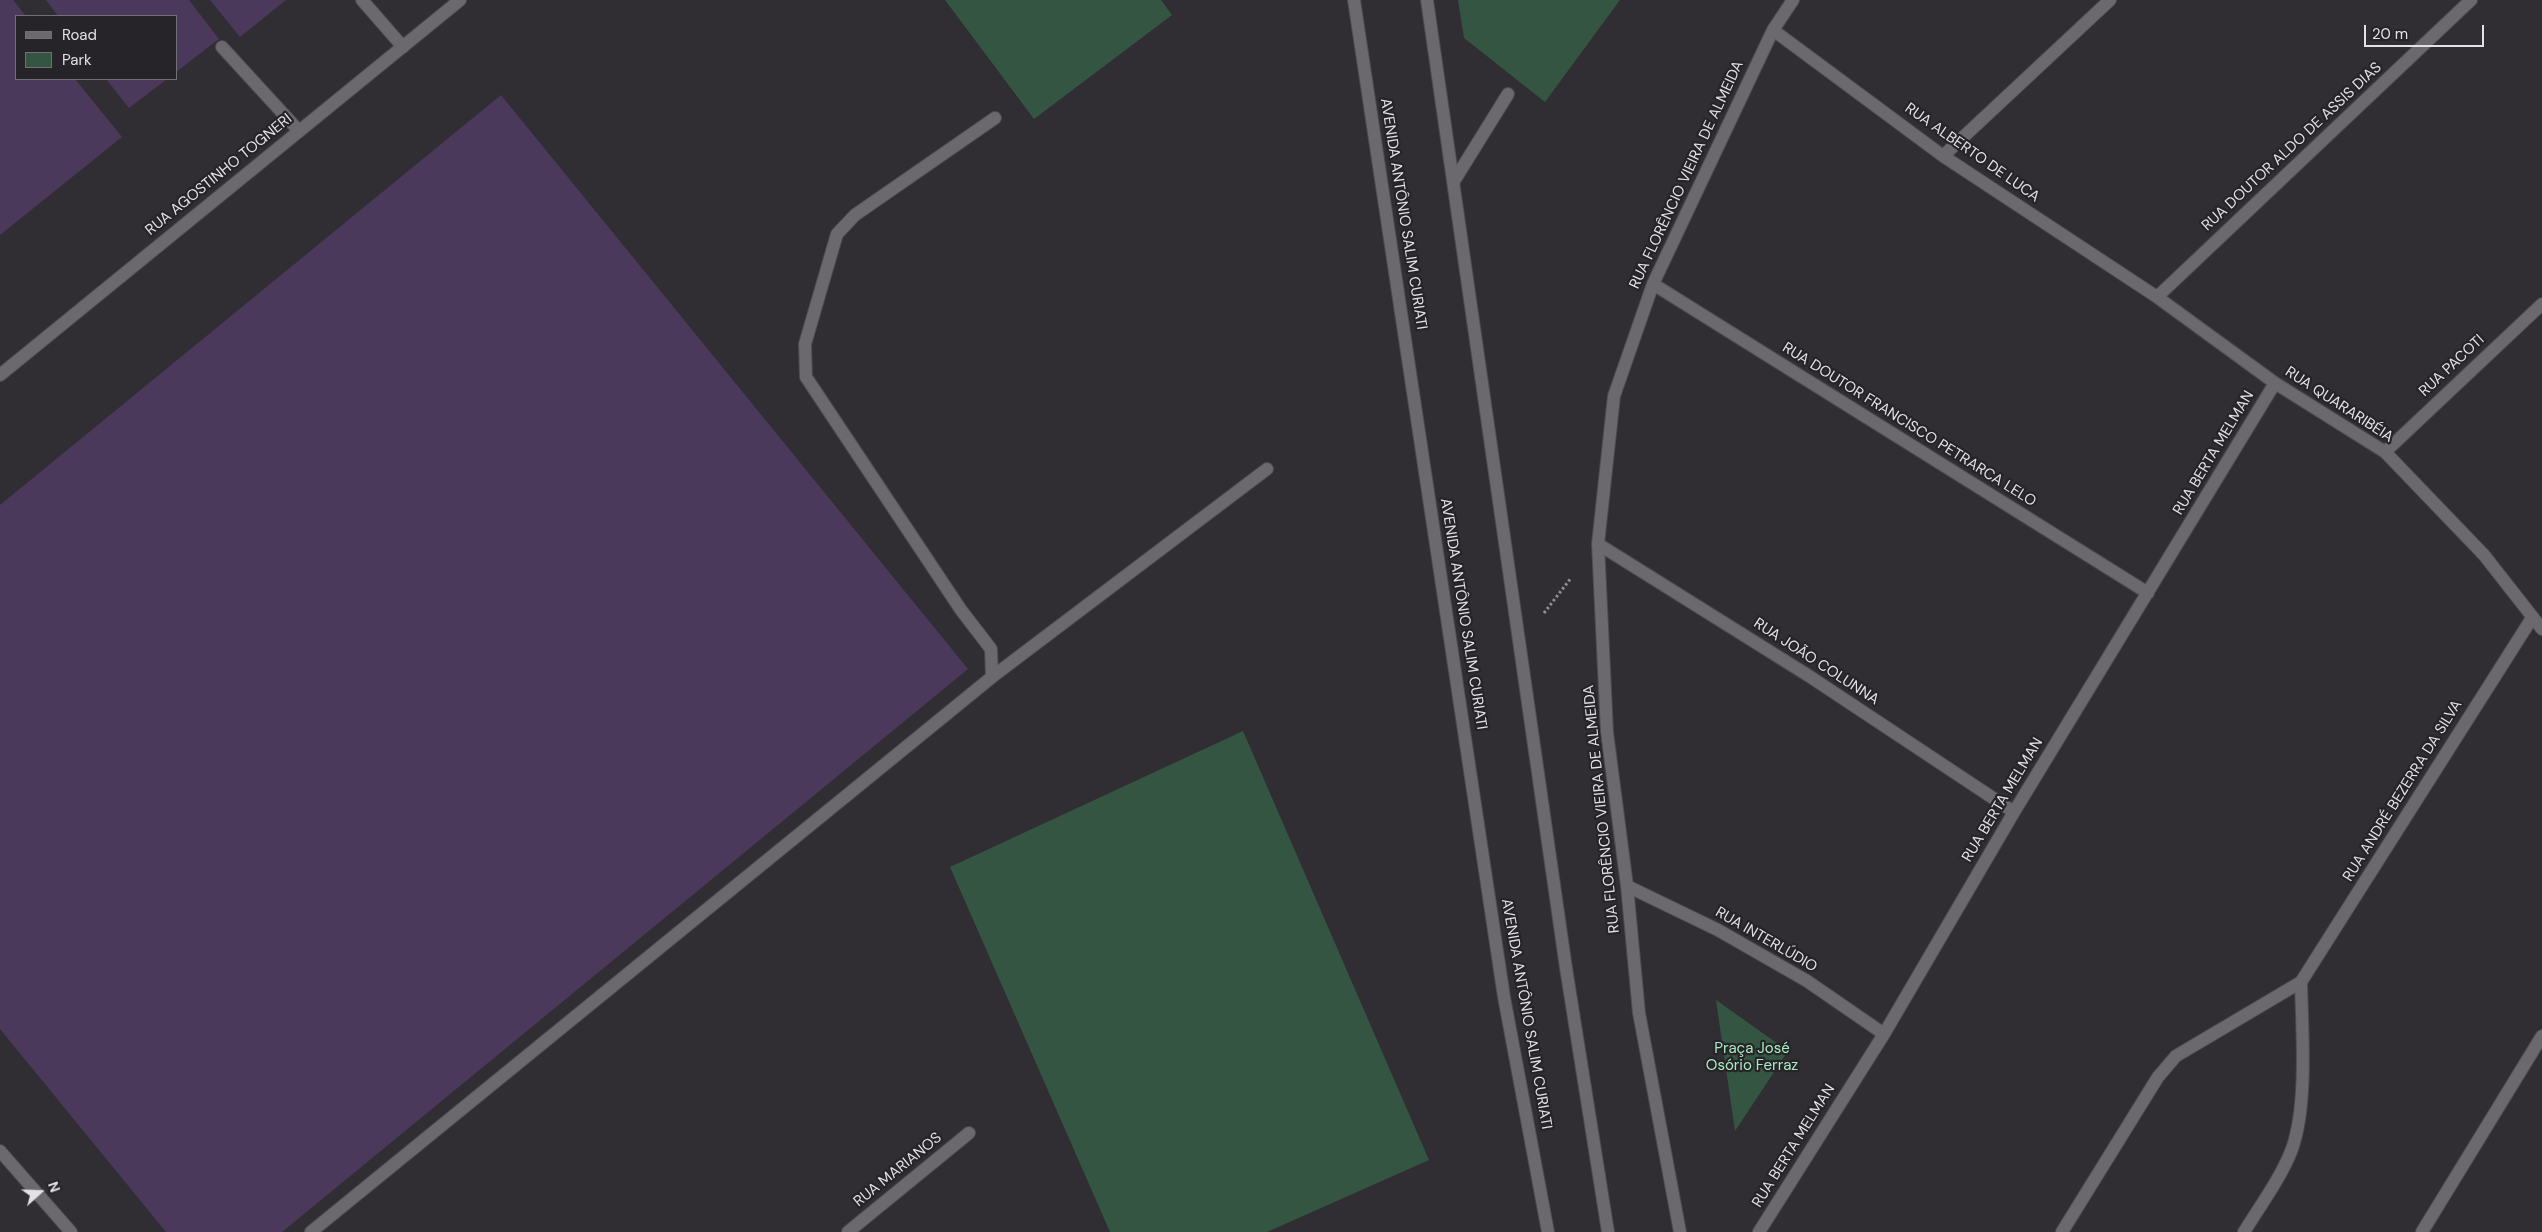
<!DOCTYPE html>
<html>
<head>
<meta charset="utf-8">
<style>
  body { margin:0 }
  #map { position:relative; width:2542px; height:1232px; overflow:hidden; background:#302e33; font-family:"DM Sans",sans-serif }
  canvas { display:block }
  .legend { position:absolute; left:15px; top:15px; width:162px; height:65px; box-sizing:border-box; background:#262429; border:1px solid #727074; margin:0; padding:6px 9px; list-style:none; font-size:15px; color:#e3e1e5 }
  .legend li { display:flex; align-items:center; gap:10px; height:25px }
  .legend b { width:25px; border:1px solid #727074 }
  .north { position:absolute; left:15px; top:1167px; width:50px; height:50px; -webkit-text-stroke:4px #262429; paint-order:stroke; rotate:70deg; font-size:14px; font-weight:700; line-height:20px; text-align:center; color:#e3e1e5 }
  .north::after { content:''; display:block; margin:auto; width:18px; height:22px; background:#e3e1e5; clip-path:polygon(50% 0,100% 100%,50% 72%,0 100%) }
  .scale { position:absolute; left:2364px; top:25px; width:120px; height:22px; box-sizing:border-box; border:2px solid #e3e1e5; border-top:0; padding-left:6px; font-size:15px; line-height:18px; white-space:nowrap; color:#e3e1e5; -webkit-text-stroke:4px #262429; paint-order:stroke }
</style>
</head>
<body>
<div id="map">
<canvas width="2542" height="1232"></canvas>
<ul class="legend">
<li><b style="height:6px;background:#6b686e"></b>Road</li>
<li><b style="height:14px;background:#345541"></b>Park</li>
</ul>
<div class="north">N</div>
<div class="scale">20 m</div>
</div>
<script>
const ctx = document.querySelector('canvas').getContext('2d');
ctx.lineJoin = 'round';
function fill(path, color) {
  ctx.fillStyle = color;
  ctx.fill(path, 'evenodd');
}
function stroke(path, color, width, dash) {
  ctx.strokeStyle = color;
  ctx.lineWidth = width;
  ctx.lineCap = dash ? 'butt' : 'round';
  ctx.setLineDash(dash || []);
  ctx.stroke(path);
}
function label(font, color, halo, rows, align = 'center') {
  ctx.font = font + ' "DM Sans",sans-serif';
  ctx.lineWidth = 4.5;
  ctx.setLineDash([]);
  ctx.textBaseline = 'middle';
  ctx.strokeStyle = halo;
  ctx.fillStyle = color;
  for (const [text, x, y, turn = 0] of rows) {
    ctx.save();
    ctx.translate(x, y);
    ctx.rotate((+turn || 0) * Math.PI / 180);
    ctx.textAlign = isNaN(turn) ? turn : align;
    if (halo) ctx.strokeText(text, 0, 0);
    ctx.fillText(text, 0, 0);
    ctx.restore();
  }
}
fill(new Path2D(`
  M945,0H1161L1172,15L1034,119Z
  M1458,0H1620L1545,102L1464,38Z
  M1243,731L1429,1160L1267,1232H1110L950,867Z
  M1716,1000L1788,1051L1735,1131Z`), '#345541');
fill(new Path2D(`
  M0,0H13L26,16H16V79H75L122,137L0,235Z
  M46,0H189L219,39L176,72V16H58Z
  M210,0H286L240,37Z
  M106,79H167L129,108Z
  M501,95L968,669L282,1232H166L0,1029V505Z`), '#4a395b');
const service = new Path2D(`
  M362,0L403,47
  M222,47L299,131
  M1454,181L1508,94
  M992,677L1267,469
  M0,1151L71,1232
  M311,1232L992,677L991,649L961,610L806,377L805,344L837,234L855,215L995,118
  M2422,1232L2542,1036`);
const minor = new Path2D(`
  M1773,30L1943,156L2157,297L2275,383L2385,452L2484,555L2542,629
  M1943,156L2110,0
  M1653,284L2148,593
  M2157,297L2471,0
  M0,375L460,0
  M2385,452L2542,304
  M1598,544L1809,676L2014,812
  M1627,886L1718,930L1807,981L1884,1034
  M848,1232L969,1133
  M1680,1232L1639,1013L1627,886L1607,732L1598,544L1614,396L1653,284L1773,30L1793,0
  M1759,1232L1884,1034L2014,812L2275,383
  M2062,1232L2158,1077L2176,1056L2301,982L2532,618
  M2244,1232C2260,1206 2281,1178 2292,1149C2308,1104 2302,1030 2301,982`);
const tertiary = new Path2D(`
  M1354,0L1504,997L1548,1232
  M1427,0L1566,968L1608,1232`);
stroke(service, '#4d4b50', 14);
stroke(minor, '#4d4b50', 14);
stroke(tertiary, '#4d4b50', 14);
stroke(new Path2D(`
  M1544,613L1571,578`), '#918f93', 3, [2.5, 2.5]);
stroke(service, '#6b686e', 12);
stroke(minor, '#6b686e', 12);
stroke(tertiary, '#6b686e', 12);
label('15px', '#e3e1e5', '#262429', [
  ["RUA DOUTOR ALDO DE ASSIS DIAS",2292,147,-43],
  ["RUA ALBERTO DE LUCA",1972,153,35],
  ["RUA AGOSTINHO TOGNERI",219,175,-39],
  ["RUA FLORÊNCIO VIEIRA DE ALMEIDA",1687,175,-65],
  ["AVENIDA ANTÔNIO SALIM CURIATI",1403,214,81],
  ["RUA PACOTI",2452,366,-43],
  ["RUA QUARARIBÉIA",2339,405,33],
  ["RUA DOUTOR FRANCISCO PETRARCA LELO",1909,425,32],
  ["RUA BERTA MELMAN",2214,453,-59],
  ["AVENIDA ANTÔNIO SALIM CURIATI",1463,614,81],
  ["RUA JOÃO COLUNNA",1816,662,33],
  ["RUA ANDRÉ BEZERRA DA SILVA",2403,791,-58],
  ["RUA BERTA MELMAN",2003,800,-59],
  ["RUA FLORÊNCIO VIEIRA DE ALMEIDA",1602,809,-96],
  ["RUA INTERLÚDIO",1766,940,30],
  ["AVENIDA ANTÔNIO SALIM CURIATI",1526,1014,80],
  ["RUA BERTA MELMAN",1794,1146,-58],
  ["RUA MARIANOS",898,1170,-39]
]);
label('15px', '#a8ecc1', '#262429', [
  ["Praça José",1752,1049],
  ["Osório Ferraz",1752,1066]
]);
</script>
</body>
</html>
